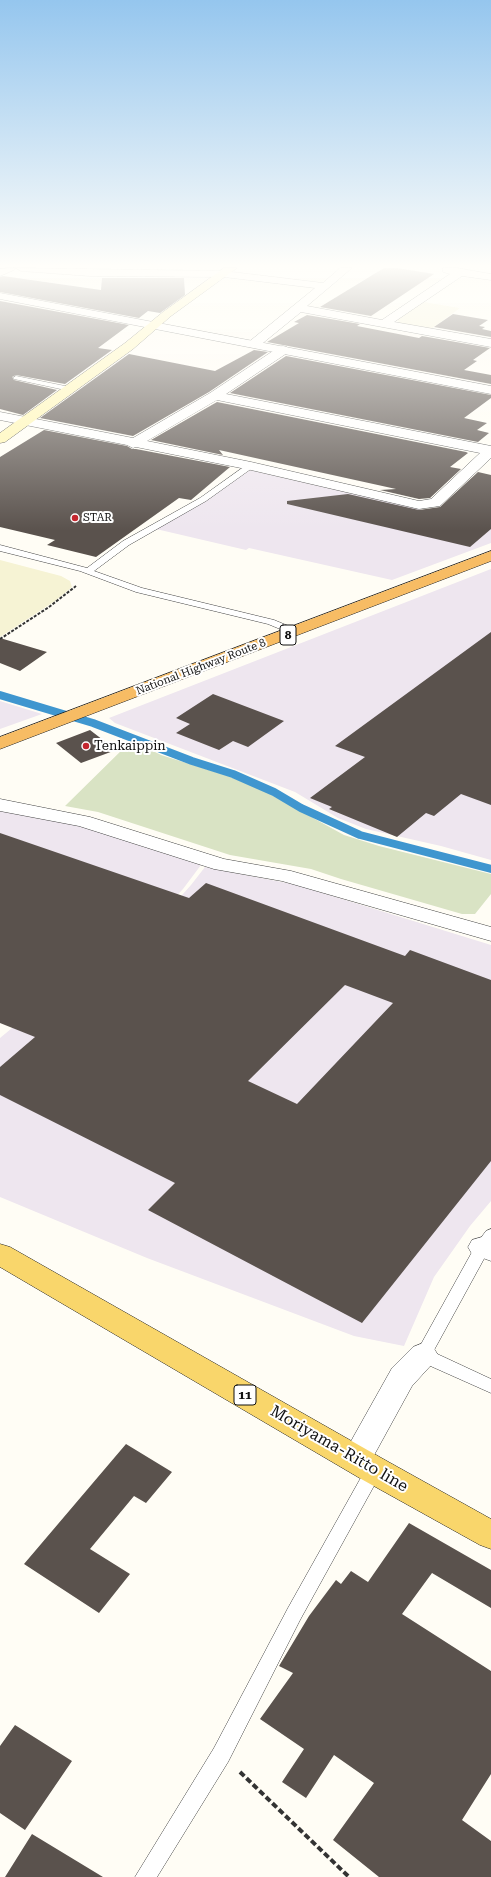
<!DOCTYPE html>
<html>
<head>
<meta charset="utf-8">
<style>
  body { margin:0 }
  canvas { display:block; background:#fffdf5 }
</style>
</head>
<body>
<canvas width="491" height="1877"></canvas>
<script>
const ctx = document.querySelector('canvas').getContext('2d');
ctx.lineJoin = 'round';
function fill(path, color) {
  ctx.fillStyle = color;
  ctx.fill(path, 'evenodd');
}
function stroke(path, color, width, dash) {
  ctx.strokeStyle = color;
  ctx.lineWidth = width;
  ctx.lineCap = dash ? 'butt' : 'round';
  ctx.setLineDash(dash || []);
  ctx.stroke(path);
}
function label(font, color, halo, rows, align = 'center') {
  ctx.font = font + ' "Roboto Serif",serif';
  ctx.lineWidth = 4;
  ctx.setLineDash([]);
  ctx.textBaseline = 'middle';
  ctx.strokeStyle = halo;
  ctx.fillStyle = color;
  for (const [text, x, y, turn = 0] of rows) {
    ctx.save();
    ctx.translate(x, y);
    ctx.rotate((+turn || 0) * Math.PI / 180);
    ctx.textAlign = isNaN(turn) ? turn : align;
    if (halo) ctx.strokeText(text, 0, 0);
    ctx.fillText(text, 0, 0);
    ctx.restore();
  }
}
fill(new Path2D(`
  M250,470L491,526V543L392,580L249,548L246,550L156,529L205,501Z
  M491,569V860L441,846L366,829L338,818L295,792L115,723L109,718Z
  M0,701L42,714L0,729Z
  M0,811L80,826L201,865L183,889L150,924L0,952Z
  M205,867L297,885L491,945V1201L470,1226L434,1277L404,1346L354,1336L147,1258L0,1197V1038L64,985L134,949L191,885Z`), '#eee6ef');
fill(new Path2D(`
  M423,302L460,308L431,329L401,324L397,320Z
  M0,560L61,576L70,581L72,587L55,601L0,637Z`), '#f6f3d4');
fill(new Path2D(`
  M128,744L145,747L161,755L228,776L264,791L344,835L379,846L491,874V894L475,914H462L341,879L311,869L230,855L98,812L65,806Z`), '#d9e3c4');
stroke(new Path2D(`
  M0,695L93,723L192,761L233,774L274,792L301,808L360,835L491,869`), '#3f96cf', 8);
fill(new Path2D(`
  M384,268H397L434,274L371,316L320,307Z
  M3,276L101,290L102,278H184L185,295L160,313L148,311L139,318L0,292V277Z
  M0,301L129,325L98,348L112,350L65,384L16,375L12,377L14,380L57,390L23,415L0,409Z
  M453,314L488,320L479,326L485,327L482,329L491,331V337L434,327Z
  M307,315L360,324L357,326L419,338L422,336L490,348L473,360L477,361L464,370L491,375V384L267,342L299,323L294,322Z
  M254,350L268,352L209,392L133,436L40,418L129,354L215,371Z
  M286,356L491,395V398L464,418L487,423L477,430L489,433L478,442L230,393Z
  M217,402L466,452L468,453L450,467L461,469L430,498L419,499L380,490L396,489L219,450L223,455L151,440Z
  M44,430L127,446L132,449H136L230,467L191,500L179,498L96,557L47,545L55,540L0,527V457Z
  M478,472L491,475V529L470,547L287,504V501L348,494L419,510L440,507Z
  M491,632V805L461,794L434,816L426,813L397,837L329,809L332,807L310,798L365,757L335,746Z
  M0,638L47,652L20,671L0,663Z
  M213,694L284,721L248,747L233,741L219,750L176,733L190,724L176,718Z
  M90,730L116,750L81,763L56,743Z
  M0,833L189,898L206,883L405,956L410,950L491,980V1161L362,1323L148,1210L175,1183L0,1095V1067L35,1037L0,1023ZM345,985L393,1003L297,1104L248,1081Z
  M126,1444L172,1472L146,1503L134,1496L90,1549L130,1574L99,1613L24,1564Z
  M409,1523L491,1570V1608L432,1573L402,1614L491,1671V1774L462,1820L491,1841V1877H379L333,1840L374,1783L334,1755L306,1798L282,1782L304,1749L260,1719L293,1673L279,1666L309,1616L336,1580L341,1584L351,1571L368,1582Z
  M15,1725L72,1761L25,1830L0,1813V1746Z
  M32,1834L103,1877H5Z`), '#5a524d');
const service = new Path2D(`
  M16,376L70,387L73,389L70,391L14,379L13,378Z
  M248,464L255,466L206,501L129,545L94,571L142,588L274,620L298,630L300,632L298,634H292L268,624L136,592L80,571L0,551V545L87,568L123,541L200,498Z
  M491,1229V1246L433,1352L491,1379V1393L417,1360L415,1355L477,1243L486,1231Z
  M374,1463L380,1465L382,1470L380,1475L300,1620L228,1762L157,1877H135L214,1748L288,1608L368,1465Z`);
const minor = new Path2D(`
  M15,268L14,270L0,276V269Z
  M16,268L224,271L323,283L340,268H352L307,306L382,320L450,274L443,272V268H457L491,274V280L462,276L394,322L491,339V347L301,312L258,347H250L248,344L250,341L315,288L224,277L90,276L21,271Z
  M283,346L287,347L289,350L287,353L226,394L491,446V458L440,506L419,509L251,470L136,447L133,448L127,445L0,420V412L133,438L210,393L279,347ZM217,400L480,453L431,499L419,501L251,462L147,441Z
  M0,799L90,817L224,859L291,871L491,927V941L282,881L214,869L79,826L0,811Z
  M482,1237L491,1239V1261L472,1254L468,1247L472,1240Z
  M423,1343L433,1347L438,1355L433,1363L412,1386L367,1468L356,1472L345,1468L341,1459L392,1368L413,1347Z`);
const tertiary = new Path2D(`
  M0,293L491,386V394L0,299Z`);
const secondary = new Path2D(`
  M224,268H237L171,316L133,349L5,442L0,443V433L125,343L163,312Z`);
const primary = new Path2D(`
  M0,1244L10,1247L385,1460L491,1519V1549L480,1545L363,1480L0,1267Z`);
const trunk = new Path2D(`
  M491,551V561L0,749V737Z`);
stroke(service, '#444', 1);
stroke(minor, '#444', 1);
stroke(tertiary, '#444', 1);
stroke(secondary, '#333', 1);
stroke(primary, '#222', 1);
stroke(trunk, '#222', 1);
stroke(new Path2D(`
  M0,639L49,607L76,586`), '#333', 2, [3, 1.5]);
stroke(new Path2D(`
  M240,1772L349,1877`), '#333', 4, [6, 3]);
fill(service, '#fff');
fill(minor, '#fff');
fill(tertiary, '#fff');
fill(secondary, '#fff6b0');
fill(primary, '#f9d66b');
fill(trunk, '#f7bc64');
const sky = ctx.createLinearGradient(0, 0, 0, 531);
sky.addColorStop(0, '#95c6ee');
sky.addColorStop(0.5, '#fffefa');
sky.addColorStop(1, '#fffefa00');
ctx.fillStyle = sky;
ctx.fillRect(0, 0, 491, 531);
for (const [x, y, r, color] of [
  [75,518,4,"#c4262e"],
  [86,746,4,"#c4262e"]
]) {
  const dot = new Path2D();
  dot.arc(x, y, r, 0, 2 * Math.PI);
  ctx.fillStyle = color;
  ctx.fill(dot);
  stroke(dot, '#fff', 1.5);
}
label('11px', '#111', '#fff', [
  ["STAR",83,518]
], 'left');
label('11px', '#111', '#fff', [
  ["National Highway Route 8",201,667,-21]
]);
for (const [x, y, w] of [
  [288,635,16],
  [245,1395,22]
]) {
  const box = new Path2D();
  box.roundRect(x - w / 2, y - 10, w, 20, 3);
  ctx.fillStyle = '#fff';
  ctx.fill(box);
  stroke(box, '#111', 1);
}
label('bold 12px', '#111', null, [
  ["8",288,635],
  ["11",245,1395]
]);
label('13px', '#111', '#fff', [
  ["Tenkaippin",94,746]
], 'left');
label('16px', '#111', '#fff', [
  ["Moriyama-Ritto line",339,1449,30]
]);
</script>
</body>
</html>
